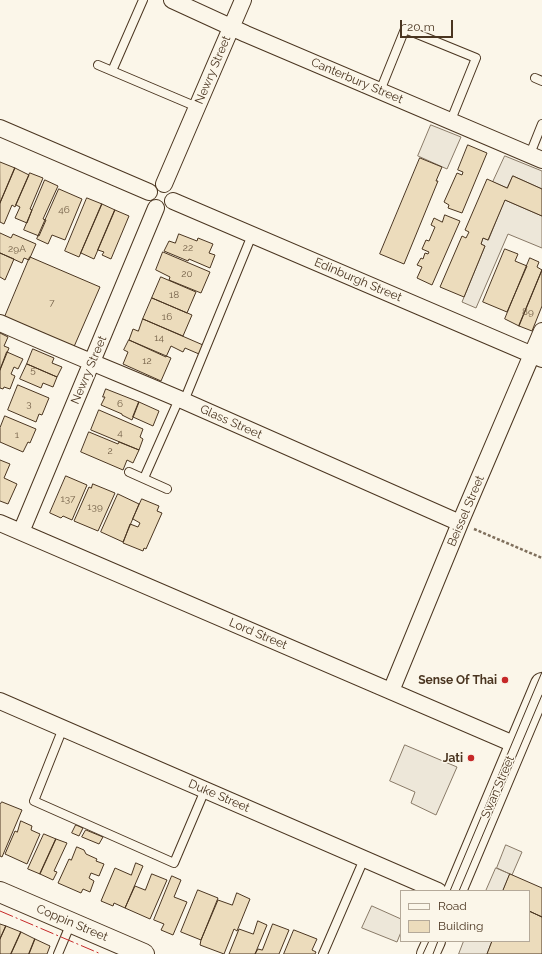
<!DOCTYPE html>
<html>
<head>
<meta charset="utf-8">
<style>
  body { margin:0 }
  #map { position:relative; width:542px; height:954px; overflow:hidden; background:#fbf6e9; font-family:Raleway,sans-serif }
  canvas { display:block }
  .legend { position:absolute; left:400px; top:890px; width:130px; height:52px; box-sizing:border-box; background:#fbf6e9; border:1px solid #b4a999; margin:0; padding:5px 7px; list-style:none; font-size:12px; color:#4a3520 }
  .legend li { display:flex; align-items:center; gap:8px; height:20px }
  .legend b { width:20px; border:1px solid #b4a999 }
  .scale { position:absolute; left:400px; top:20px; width:53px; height:18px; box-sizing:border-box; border:2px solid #4a3520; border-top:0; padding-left:5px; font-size:12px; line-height:14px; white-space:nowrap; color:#4a3520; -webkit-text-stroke:3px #fbf6e9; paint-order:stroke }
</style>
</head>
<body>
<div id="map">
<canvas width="542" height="954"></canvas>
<ul class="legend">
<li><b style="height:5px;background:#fbf6e9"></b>Road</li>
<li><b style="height:11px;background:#ecdcbc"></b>Building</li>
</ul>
<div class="scale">20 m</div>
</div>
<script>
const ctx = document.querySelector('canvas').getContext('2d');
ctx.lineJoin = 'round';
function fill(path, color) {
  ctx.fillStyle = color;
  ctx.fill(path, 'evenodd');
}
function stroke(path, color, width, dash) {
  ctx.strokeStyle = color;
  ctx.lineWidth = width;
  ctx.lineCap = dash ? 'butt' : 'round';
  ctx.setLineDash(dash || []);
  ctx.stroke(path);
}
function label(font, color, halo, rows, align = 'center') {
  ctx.font = font + ' Raleway,sans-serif';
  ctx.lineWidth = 3;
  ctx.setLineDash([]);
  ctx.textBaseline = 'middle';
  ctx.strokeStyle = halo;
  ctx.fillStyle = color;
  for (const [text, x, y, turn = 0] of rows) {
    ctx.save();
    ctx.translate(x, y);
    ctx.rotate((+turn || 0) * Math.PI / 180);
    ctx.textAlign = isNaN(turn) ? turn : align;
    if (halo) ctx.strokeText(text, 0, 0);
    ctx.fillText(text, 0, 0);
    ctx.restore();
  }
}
const parking = new Path2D(`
  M431,125L461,137L447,169L418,156Z
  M505,156L542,171V189L513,176L507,188L493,182Z
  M505,200L542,216V248L508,234L476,308L462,302L485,246L481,244L483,238L488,240Z
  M405,745L457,767L436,815L411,803L415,792L390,781Z
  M506,845L522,852L512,875L497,868Z
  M496,868L510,874L503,891H486Z
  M372,906L401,919V932L397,942L362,928Z
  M464,941H492L487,954H459Z`);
fill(parking, '#ede7d9');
stroke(parking, '#887966', 1);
const building = new Path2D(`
  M468,145L487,153L462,213L448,208L449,205L444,202L457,173L462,175L463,172L458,170Z
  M420,158L442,167L436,181H438L404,264L380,254Z
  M0,162L15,168L0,203Z
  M15,168L29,175L15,207L12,205L4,224L0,222V203Z
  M30,173L43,178L30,209L32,210L27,223L15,218L20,207L16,205Z
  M513,176L542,189V216L505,200L488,240L483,238L481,244L485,246L464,297L440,287L462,236L466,238L469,232L465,230L487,179L507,188Z
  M45,180L58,186L43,219L46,220L39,236L24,230Z
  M59,189L82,199L65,240L52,235L48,244L37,239Z
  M87,198L102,204L79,257L65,251Z
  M102,204L115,210L94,259L81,253Z
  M115,210L129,216L111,259L102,255L104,252L98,250Z
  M445,215L460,221L432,285L417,278L422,267L417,265L421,258L423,259L425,253L428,254L429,252L422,249L426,240L429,241L435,227L431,225L434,218L442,222Z
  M0,233L11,238L13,234L36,244L29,260L24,258L22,263L0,253Z
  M179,234L197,241L198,238L213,244L209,253L215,255L210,268L189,259L188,261L164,251L169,241L175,243Z
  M505,249L518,254L515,261L527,266L507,312L483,302Z
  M163,252L210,272L201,293L169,280L170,277L156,270Z
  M0,253L14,259L5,280L0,277Z
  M30,257L100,287L73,349L4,319Z
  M530,258L539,262L537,267L542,270L519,326L505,319Z
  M542,270V306L532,331L519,326Z
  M161,277L196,292L187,313L152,298Z
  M152,298L192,315L183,336L143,319Z
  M143,319L203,345L199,354L185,348L183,352L171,346L166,357L129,340L133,329L138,331Z
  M0,333L8,337L4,346L9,348L0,370Z
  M129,340L171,358L161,381L123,364L128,352L124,350Z
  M33,349L54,358L52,363L62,367L57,377L27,364Z
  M7,352L23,359L18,369L14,367L11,374L15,376L10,389L4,387L3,389L0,388V370Z
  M27,364L57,377L53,387L43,383L41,388L20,379Z
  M18,385L49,398L42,415L39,414L36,422L8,410Z
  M106,389L139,402L132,420L122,415V414L101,405L105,397H103Z
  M139,402L159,411L153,426L133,417Z
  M99,410L143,429L140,437L143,439L139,450L91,430Z
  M5,416L36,429L30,443L28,442L23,452L0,442V428Z
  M89,432L118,444L119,442L139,450L133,463L127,460L123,470L81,452Z
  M0,460L10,464L4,478L17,484L8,504L0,501Z
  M66,476L87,485L72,520L63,516L61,518L50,513Z
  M93,484L115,493L98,531L74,521L89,487L91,488Z
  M118,494L139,504L123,542L101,532Z
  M142,499L159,506L157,511L162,513L146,549L144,548L143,551L123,543L130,524L138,527L140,523L133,519Z
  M2,802L22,810L2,857L0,856V805Z
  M21,821L32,826L31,830L40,834L27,864L5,854L15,831L17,832Z
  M76,825L83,828L79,836L72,833Z
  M86,830L103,837L99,844L82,837Z
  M44,834L56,839L40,874L28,869Z
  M56,839L67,843L54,871L57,872L53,880L40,874Z
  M77,847L84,850L86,854L97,859L96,861L104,864L99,876L91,873L89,878L94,881L90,892L83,889L81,893L58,883L69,859L71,860Z
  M136,863L143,866L125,908L114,903L113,906L101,901L115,868L131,875Z
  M152,874L167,880L150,919L125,908L135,886L145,890Z
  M510,874L542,888V917L529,911V891H503Z
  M172,876L181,880L174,897L187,902L173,935L161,930L164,924L154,920Z
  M198,890L218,898L201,940L181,932Z
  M237,893L250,899L237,931L234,929L224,954L200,945L201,940L218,900L232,905Z
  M529,911L542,917V954H487L492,941H529Z
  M258,921L267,925L255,954H229L239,929L253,934Z
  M0,924L6,926L0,939Z
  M273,924L289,930L279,954H255L258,949L262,950Z
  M6,926L21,932L11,954H0V939Z
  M294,930L317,939L312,950L316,952L315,954H284Z
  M21,932L35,939L29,954H11Z
  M35,939L50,946L47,954H29Z`);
fill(building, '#ecdcbc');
stroke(building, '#4a3520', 1);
const service = new Path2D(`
  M98,65L197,107
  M112,71L143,0
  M535,78L542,81
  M380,91L405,29L476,58L451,120
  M530,154L542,124
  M184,401L252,235
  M129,472L167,489
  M144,478L179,399
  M63,728L34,801L174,863L205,790
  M58,954L71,923
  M323,954L364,859`);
const minor = new Path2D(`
  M172,0L246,34L542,160
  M0,128L149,192
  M164,184L243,0
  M173,201L542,359
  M0,323C61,350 123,375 184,401C276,441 368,482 460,523
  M0,523L516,745
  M21,532L156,208
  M391,691L460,523L542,331
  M0,701L438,891`);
const tertiary = new Path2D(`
  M0,892L144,954`);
const secondary = new Path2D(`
  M455,891L542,684
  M428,954L434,941`);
stroke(service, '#4a3520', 10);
stroke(minor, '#4a3520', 18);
stroke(tertiary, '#4a3520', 22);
stroke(secondary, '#4a3520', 24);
stroke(new Path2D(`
  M474,529L542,558`), '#7f6f5c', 2.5, [3, 2]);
stroke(service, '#fbf6e9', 8);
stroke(minor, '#fbf6e9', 16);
stroke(tertiary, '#fbf6e9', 20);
stroke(secondary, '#fbf6e9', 22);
stroke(new Path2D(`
  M450,891L542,672
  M459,891L542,695
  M423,954L429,941
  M433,954L438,941`), '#4a3520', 1);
stroke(new Path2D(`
  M0,911L101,954`), '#c62828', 1, [14, 3, 2, 3]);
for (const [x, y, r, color] of [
  [505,680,4,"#c62828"],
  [471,758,4,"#c62828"]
]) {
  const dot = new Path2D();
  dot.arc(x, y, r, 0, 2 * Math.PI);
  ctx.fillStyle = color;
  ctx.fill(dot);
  stroke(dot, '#fbf6e9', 1.5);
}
label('10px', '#725f47', null, [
  ["46",64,210],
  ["22",188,248],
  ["29A",17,249],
  ["20",187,274],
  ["18",174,295],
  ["7",52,303],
  ["89",528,312],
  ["16",167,317],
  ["14",159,338],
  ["12",147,361],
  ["5",33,370],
  ["3",29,404],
  ["6",120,404],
  ["4",120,433],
  ["1",17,435],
  ["2",110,451],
  ["137",68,499],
  ["139",95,507]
]);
label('12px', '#4a3520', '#fbf6e9', [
  ["Newry Street",213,70,-67],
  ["Canterbury Street",357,81,23],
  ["Edinburgh Street",358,280,23],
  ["Newry Street",89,370,-67],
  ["Glass Street",231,422,24],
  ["Beissel Street",466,511,-67],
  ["Lord Street",258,634,23],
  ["Swan Street",498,787,-67],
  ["Duke Street",219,796,23],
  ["Coppin Street",72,923,23]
]);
label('bold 12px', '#4a3520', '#fbf6e9', [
  ["Sense Of Thai",497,680],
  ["Jati",463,758]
], 'right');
</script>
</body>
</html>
